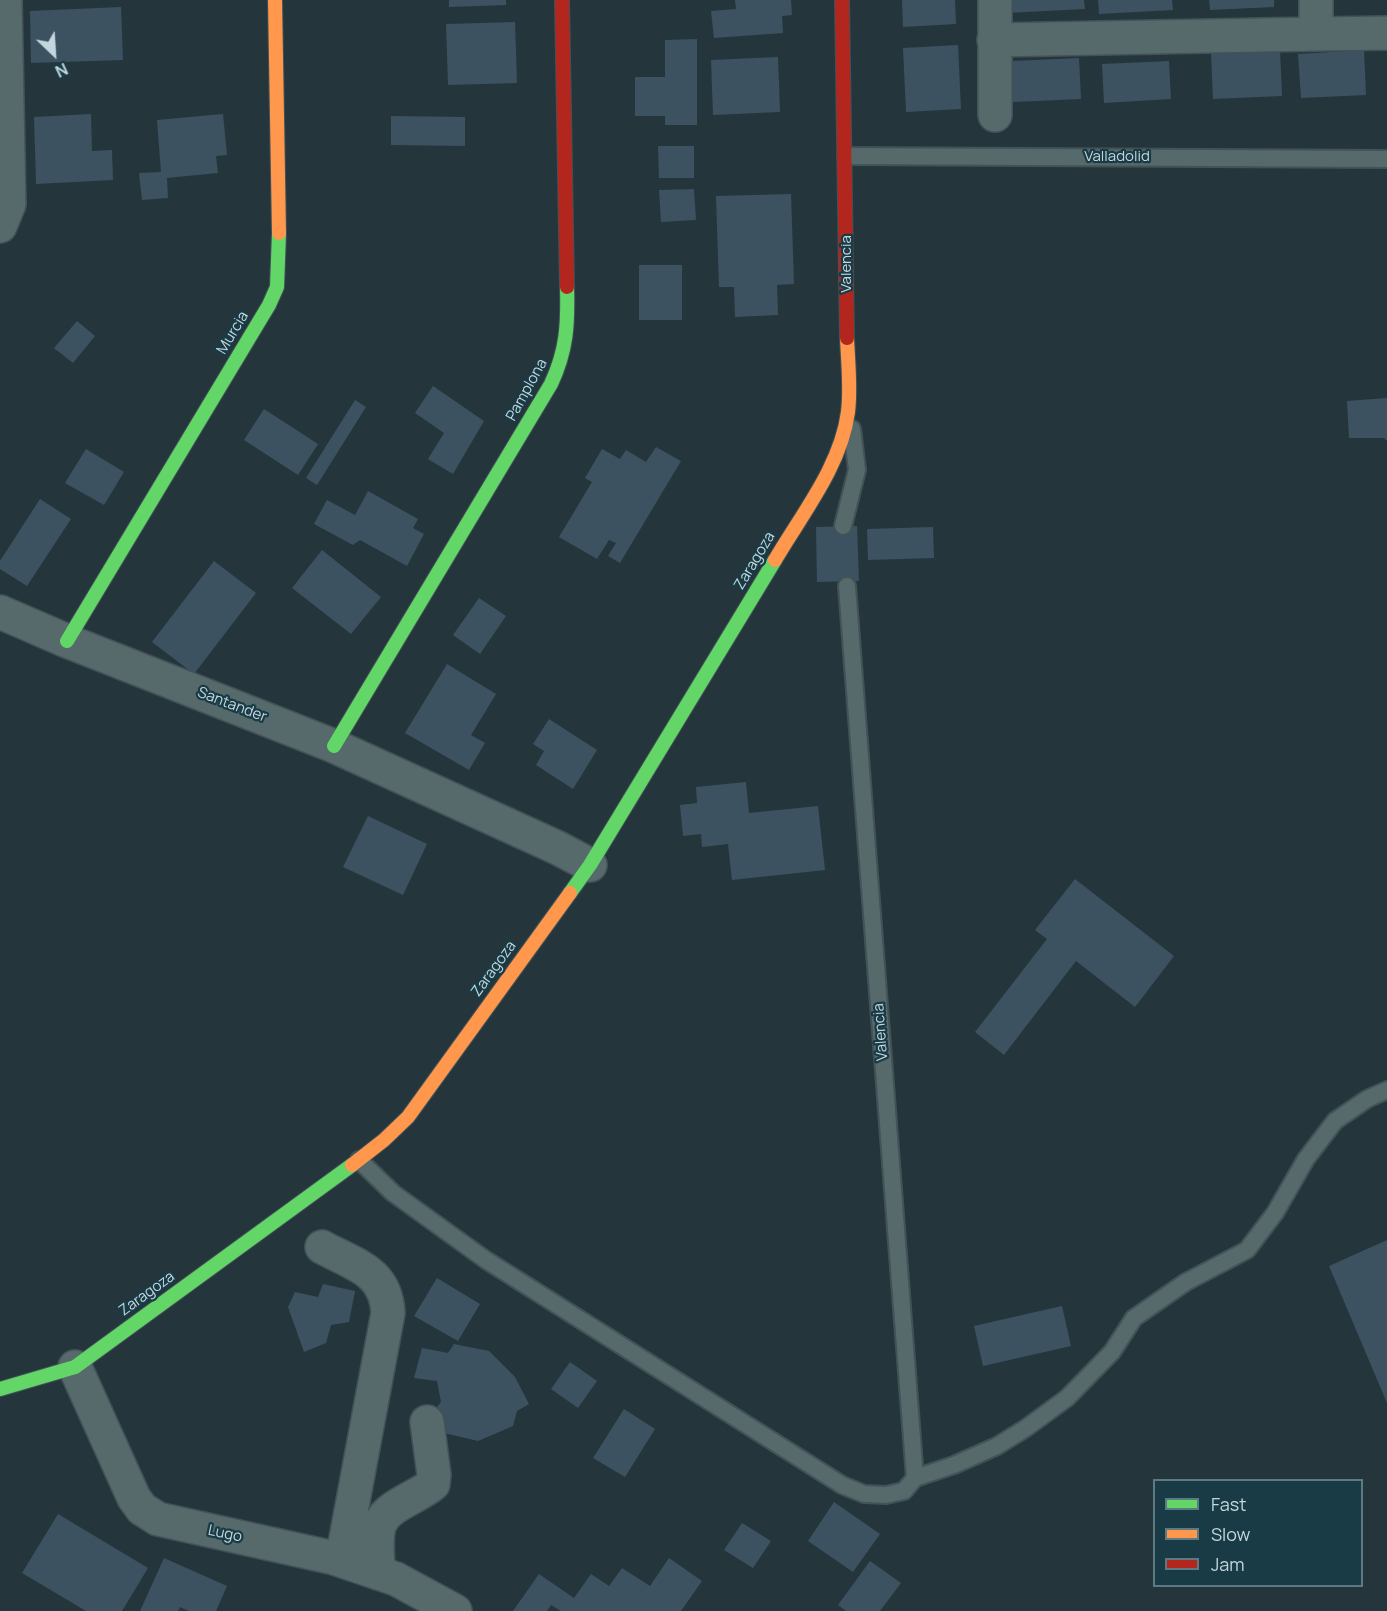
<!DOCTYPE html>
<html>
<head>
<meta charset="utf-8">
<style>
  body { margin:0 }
  #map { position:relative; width:1387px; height:1611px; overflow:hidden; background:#24363c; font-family:Manrope,sans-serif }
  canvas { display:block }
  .legend { position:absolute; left:1153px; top:1479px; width:210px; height:108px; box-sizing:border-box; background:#193b46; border:2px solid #5d7982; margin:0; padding:8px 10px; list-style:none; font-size:18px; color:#c4d6dd }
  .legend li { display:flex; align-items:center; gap:12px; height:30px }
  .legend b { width:30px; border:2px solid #5d7982 }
  .north { position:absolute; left:24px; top:24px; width:60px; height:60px; -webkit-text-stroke:4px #193b46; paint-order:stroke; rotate:155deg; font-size:16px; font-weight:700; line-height:24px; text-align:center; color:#c4d6dd }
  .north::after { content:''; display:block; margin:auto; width:21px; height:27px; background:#c4d6dd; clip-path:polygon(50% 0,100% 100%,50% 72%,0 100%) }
</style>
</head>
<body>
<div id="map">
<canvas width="1387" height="1611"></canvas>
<ul class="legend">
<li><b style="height:8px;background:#63d668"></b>Fast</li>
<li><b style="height:8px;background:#ff974d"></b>Slow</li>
<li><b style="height:8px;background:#b3261e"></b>Jam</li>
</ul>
<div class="north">N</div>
</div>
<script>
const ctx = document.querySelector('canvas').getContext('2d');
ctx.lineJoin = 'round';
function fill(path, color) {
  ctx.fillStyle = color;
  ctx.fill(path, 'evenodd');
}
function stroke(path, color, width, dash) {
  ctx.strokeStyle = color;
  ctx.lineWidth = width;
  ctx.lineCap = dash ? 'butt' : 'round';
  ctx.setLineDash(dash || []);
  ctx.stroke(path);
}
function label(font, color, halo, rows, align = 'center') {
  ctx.font = font + ' Manrope,sans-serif';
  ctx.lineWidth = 4.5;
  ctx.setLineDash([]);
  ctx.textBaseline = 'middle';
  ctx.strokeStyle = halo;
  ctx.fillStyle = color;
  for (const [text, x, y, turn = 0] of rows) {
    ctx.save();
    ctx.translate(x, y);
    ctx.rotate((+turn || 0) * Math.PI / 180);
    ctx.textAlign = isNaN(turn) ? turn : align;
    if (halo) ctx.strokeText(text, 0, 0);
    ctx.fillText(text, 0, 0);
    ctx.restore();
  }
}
fill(new Path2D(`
  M449,0H506V5L449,7Z
  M735,0H791L792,15L782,16L783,33L714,38L711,11L736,9Z
  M902,0H955L956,24L903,27Z
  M1006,0H1084L1085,9L1006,13Z
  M1098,0H1172L1173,10L1099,14Z
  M1209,0H1274V7L1210,10Z
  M121,7L123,60L31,63L30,11Z
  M515,22L517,83L448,85L446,24Z
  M697,39V125H665V116H635V77H665V40Z
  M958,45L961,109L906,112L903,48Z
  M1280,49L1282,96L1213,99L1211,52Z
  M1364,50L1366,95L1301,98L1298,54Z
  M778,57L780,112L713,115L711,60Z
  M1079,58L1081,99L1013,102L1012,61Z
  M1169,61L1171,99L1104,103L1102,64Z
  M91,114L92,151L112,150L113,180L36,184L34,117Z
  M223,114L227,155L216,156L218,173L167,178L168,198L142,200L139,173L161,172L157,120Z
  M391,116L465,117V146L391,145Z
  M658,146H694V178H659Z
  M694,189L696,220L661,222L659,190Z
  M791,194L794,284L777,285L778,315L735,317L734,287H719L716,196Z
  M639,265H682V320H639Z
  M77,321L95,336L73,363L54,348Z
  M433,386L484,421L453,474L428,459L444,433L415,413Z
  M1387,398V441L1384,438H1349L1347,401Z
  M355,400L366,407L317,485L306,478Z
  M264,409L318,444L298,475L244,440Z
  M656,447L681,461L620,563L608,556L616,543L609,540L597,559L559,537L592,482L585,478L602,449L620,459L626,450L646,462Z
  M86,449L124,472L104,505L65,483Z
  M368,491L418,519L413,528L424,534L407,566L360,540L353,545L314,524L327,500L355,515Z
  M40,499L71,519L27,586L0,569V561Z
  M857,526L859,581L817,582L816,527Z
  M933,527L934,558L868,560L867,529Z
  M322,550L381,597L351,634L292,588Z
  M214,561L256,593L194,674L152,642Z
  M479,598L506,616L480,654L453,635Z
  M447,664L496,694L471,735L485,743L469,770L405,733Z
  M549,719L597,750L573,789L536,765L544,751L533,744Z
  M746,782L749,813L818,806L825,870L732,880L728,844L702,847L701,834L683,836L680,805L697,803L696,787Z
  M368,816L427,844L403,895L343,867Z
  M1075,879L1174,956L1135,1007L1076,961L1004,1055L975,1032L1047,939L1035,930Z
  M1387,1240V1403L1329,1266Z
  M437,1278L480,1304L458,1341L414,1316Z
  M323,1284L355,1291L349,1322L331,1325L326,1343L304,1352L288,1307L295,1292L318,1297Z
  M1062,1306L1071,1346L983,1366L974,1326Z
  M454,1344L489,1351L515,1377L529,1404L517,1411L513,1426L478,1441L444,1433L434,1411L441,1402L437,1381L414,1378L422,1348L448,1353Z
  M570,1362L597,1381L578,1408L551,1389Z
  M624,1409L655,1429L625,1477L593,1458Z
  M834,1502L880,1534L853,1572L808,1541Z
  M58,1514L148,1568L122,1611H86L22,1573Z
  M742,1523L771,1541L753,1568L724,1550Z
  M164,1558L227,1586L216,1611H189L180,1607L178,1611H140Z
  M669,1558L702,1581L681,1611H561L551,1605L547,1611H513L539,1574L574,1598L591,1574L609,1586L622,1568L650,1586Z
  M870,1561L901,1583L880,1611H846L838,1605Z`), '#3c5261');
const lane = new Path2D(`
  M846,156L1387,159
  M843,526L857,470L852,429
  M847,586L915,1478
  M359,1160L393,1193L486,1260L842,1485L864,1494L886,1495L904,1491L915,1478L954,1465L997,1446L1026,1428L1067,1398L1112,1352L1134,1318L1186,1282L1247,1250L1275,1213L1306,1159L1335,1121L1367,1099L1387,1090`);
const street = new Path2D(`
  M1316,0V34L1387,33
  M994,40L1316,34
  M995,115V0
  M0,226L9,204L5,0
  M0,612L67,641L334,746L558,848L590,865
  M322,1247C355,1265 386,1271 388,1313L342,1560
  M75,1367L134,1498L142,1509L158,1519L334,1558L396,1579L455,1611
  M378,1573C378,1560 376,1544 378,1531C381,1506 416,1499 433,1484L434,1475L427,1422`);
const fast = new Path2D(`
  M67,641L269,305L277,287L279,233
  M334,746L551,384C567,350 568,324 567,287
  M570,893L590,865L775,560
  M0,1389L75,1367L352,1165`);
const slow = new Path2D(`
  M275,0L279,233
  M775,560C802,514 841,466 848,412C851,388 848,362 847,338
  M352,1165L384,1140L408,1117L570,893`);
const jam = new Path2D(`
  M562,0L567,287
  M842,0L847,338`);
stroke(lane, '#425257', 20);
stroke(street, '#425257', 36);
stroke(fast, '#425257', 16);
stroke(slow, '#425257', 16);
stroke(jam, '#425257', 16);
stroke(lane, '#56696b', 16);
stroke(street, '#56696b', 33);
stroke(fast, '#63d668', 14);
stroke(slow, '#ff974d', 14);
stroke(jam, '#b3261e', 14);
label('15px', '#c4d6dd', '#193b46', [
  ["Valladolid",1117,157],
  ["Valencia",847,264,-90],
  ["Murcia",233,333,-59],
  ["Pamplona",527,390,-61],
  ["Zaragoza",755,561,-59],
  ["Santander",232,705,21],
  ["Zaragoza",494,969,-54],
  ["Valencia",881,1032,-94],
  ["Zaragoza",147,1294,-36],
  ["Lugo",225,1534,12]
]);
</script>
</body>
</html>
